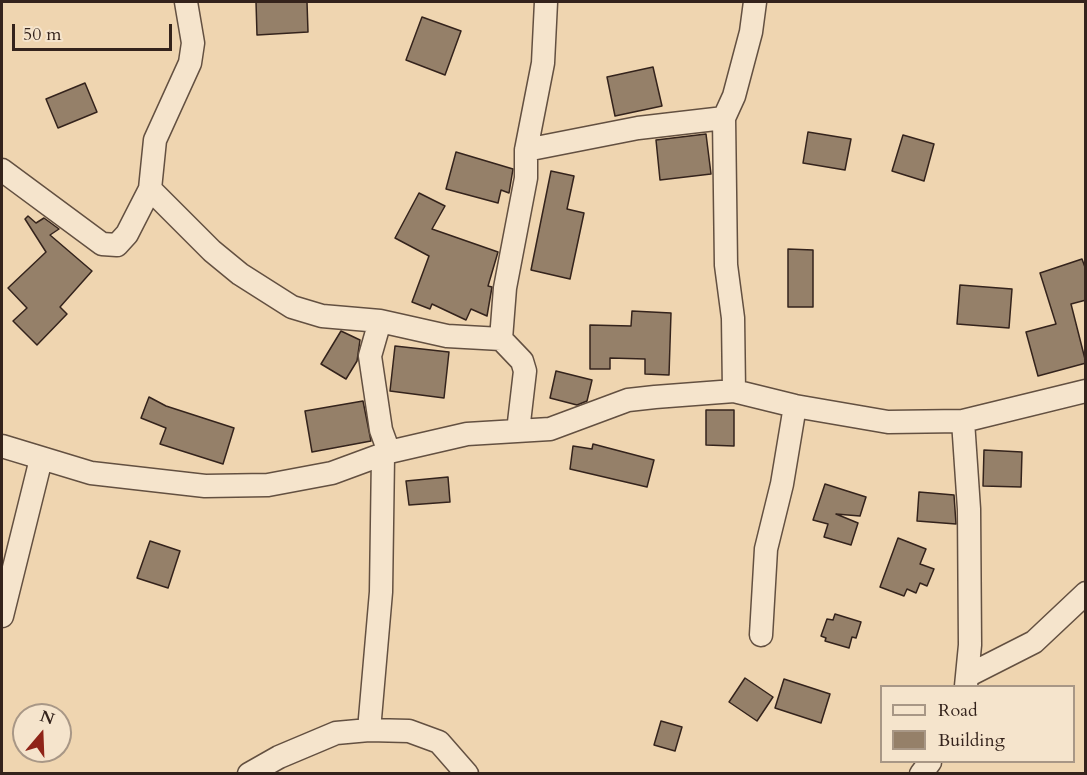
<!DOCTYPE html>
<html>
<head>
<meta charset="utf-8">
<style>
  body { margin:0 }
  #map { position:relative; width:1087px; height:775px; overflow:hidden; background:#efd5b0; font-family:Cardo,serif }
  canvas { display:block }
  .frame { position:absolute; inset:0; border:3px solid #34231c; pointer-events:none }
  .legend { position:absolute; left:880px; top:685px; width:195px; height:78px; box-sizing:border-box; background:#f5e4cc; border:2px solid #a89786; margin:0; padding:8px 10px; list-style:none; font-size:18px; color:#34231c }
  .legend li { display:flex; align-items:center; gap:12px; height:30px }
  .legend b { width:30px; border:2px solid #a89786 }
  .north { position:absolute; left:12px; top:703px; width:60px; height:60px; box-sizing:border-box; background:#f5e4cc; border:2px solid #a89786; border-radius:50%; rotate:19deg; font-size:16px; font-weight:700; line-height:24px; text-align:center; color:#34231c }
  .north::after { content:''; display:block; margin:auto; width:21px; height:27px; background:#8f2418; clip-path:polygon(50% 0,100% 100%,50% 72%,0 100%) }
  .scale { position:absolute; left:12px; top:24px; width:160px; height:27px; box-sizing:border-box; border:3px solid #34231c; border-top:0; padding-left:8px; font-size:18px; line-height:21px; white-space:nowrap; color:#34231c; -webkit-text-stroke:4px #f5e4cc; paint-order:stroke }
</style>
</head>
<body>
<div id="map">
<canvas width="1087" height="775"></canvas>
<div class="frame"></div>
<ul class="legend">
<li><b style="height:8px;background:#f5e4cc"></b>Road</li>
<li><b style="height:16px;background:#958069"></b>Building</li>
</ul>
<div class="north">N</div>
<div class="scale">50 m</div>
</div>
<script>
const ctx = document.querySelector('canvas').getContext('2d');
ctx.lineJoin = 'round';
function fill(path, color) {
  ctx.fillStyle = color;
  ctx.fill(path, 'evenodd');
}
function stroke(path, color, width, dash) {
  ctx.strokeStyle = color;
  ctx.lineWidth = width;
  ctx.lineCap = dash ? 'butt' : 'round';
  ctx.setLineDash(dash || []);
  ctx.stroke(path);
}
const building = new Path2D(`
  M256,2H307L308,32L257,35Z
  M422,17L461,31L445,75L406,60Z
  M653,67L662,106L615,116L607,77Z
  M85,83L97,112L58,128L46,99Z
  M808,132L851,139L845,170L803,163Z
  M706,134L711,174L660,180L656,140Z
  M903,135L934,144L924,181L892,171Z
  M456,152L513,169L509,193L501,190L498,203L446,189Z
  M551,171L574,176L567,209L584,213L570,279L531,270Z
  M419,193L445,206L432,229L498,252L488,286L492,287L487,316L471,309L466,320L432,304L430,309L412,302L429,256L395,238Z
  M28,216L36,223L44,218L59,229L50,235L92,271L60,307L67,314L37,345L13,321L27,308L8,288L46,252L25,219Z
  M788,249L813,250V307H788Z
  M1082,259L1086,270V300L1071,304L1086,363L1038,376L1026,332L1056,324L1040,273Z
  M960,285L1012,289L1009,328L957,324Z
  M632,311L671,313L669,375L645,374V359L610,358V369H590V325L631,326Z
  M341,331L360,340L357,361L346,379L321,364Z
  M395,346L449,352L444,398L390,391Z
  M556,371L592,380L587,401L577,405L550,398Z
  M149,397L166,406L234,428L223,464L160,444L166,428L141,418Z
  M363,401L371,441L312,452L305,411Z
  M706,410H734V446L706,445Z
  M593,444L654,460L647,487L570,469L573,446L592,449Z
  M984,450L1022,452L1021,487L983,486Z
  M448,477L450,502L409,505L406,481Z
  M825,484L866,497L860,516L836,514L858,523L851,545L824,537L828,524L813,520Z
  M919,492L954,495L956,524L917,521Z
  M898,538L926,549L920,564L934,569L927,586L920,583L916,593L907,589L904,596L880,587Z
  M150,541L180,551L168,588L137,578Z
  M835,614L861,622L856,638L852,637L849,648L825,641L826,638L821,636L827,619L833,620Z
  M745,678L773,697L757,721L729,702Z
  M784,679L830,694L821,723L775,708Z
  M661,721L682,727L675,751L654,745Z`);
fill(building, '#958069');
stroke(building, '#34231c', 1.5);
const minor = new Path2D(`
  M526,150L638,128L724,118
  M2,170L102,244L117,245L127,234L150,189L155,140L190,63L193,43L186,2
  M150,189L212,251L240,274L292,307L322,316L380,321L447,336L501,339
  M380,321L370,356L381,430L389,452
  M734,391L733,318L726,265L724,118L734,96L751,32L755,2
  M963,421L969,509L970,645L966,686
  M518,431L525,371L522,361L501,339L505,288L526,178V150L543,63L546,2
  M2,446L91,473L205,486L268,485L332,473L389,452L467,434L550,429L628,400L655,397L734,391L795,406L888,422L963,421L1086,391
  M2,616L41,459
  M761,635L766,549L782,484L795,406
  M969,675L1034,642L1086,593
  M369,730L381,592L383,456
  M249,774L279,757L336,733L369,730L409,731L439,742L467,774
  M921,774L930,762`);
stroke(minor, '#635041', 25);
stroke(minor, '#f5e4cc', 22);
</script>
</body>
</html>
